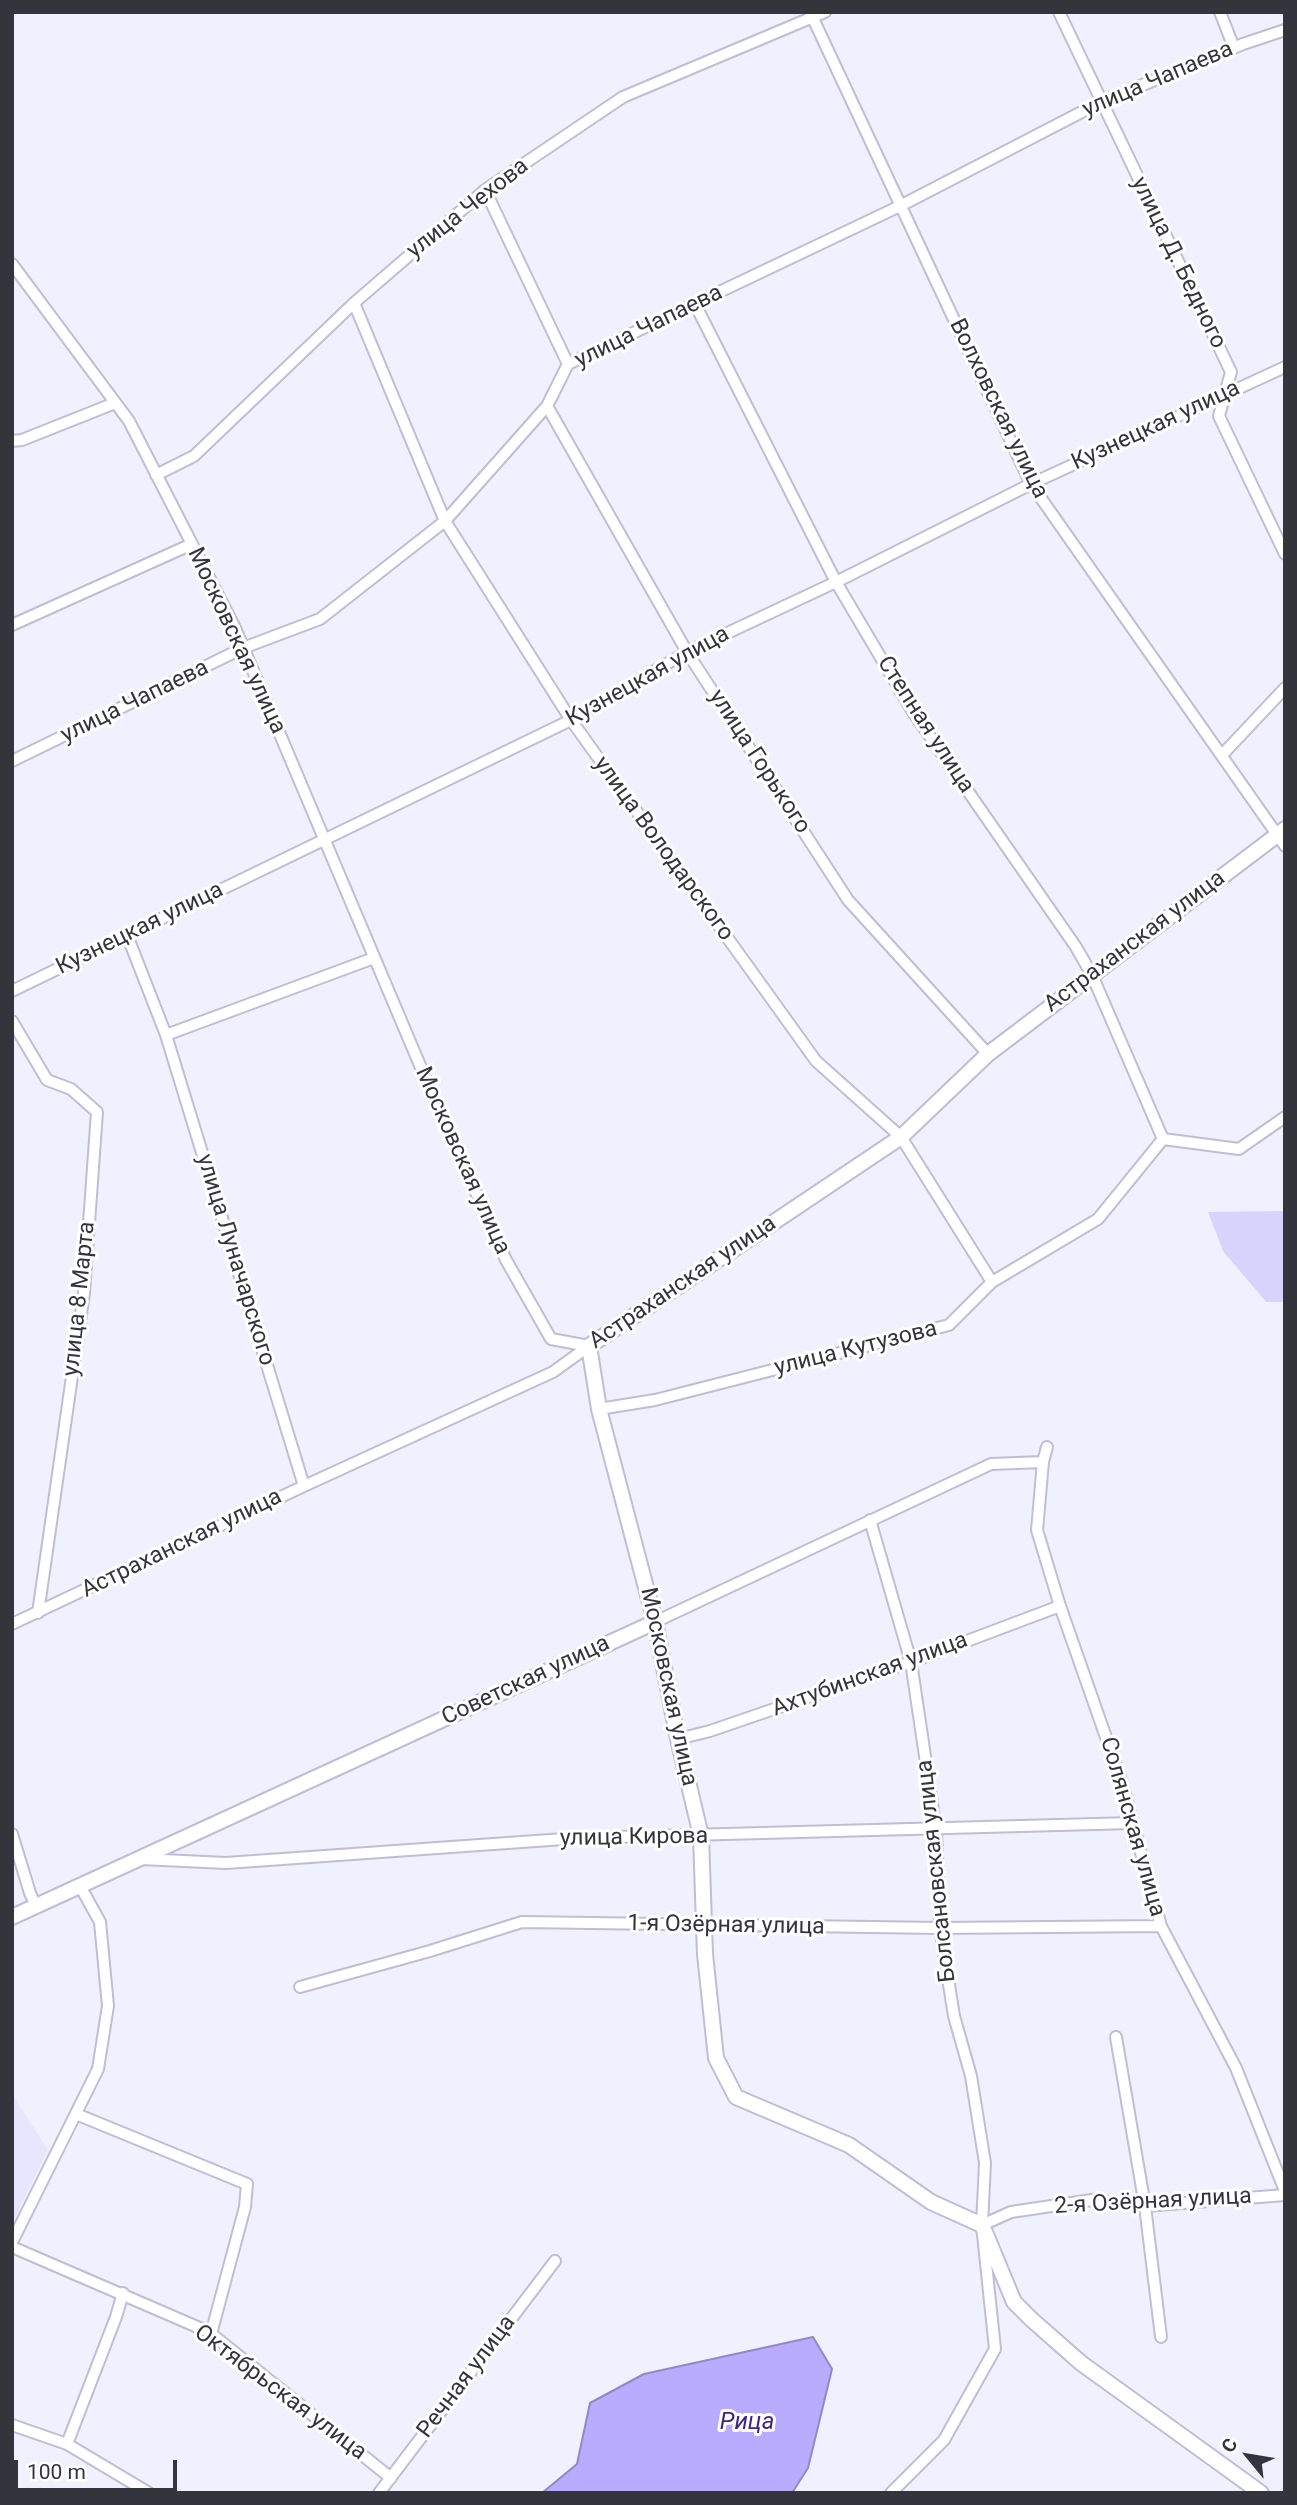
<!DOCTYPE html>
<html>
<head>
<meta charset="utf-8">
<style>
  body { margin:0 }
  #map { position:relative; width:1297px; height:2505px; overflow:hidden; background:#f1f0fe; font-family:Roboto,sans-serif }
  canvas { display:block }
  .frame { position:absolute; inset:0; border:14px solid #34343d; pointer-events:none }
  .north { position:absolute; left:1213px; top:2421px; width:70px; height:70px; -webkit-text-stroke:5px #fff; paint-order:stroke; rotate:300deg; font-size:19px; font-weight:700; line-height:28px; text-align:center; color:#34343d }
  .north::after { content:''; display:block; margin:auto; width:24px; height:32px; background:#34343d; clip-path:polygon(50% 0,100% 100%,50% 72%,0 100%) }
  .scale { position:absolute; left:14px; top:2460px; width:163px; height:32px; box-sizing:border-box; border:4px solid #34343d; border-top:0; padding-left:9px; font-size:21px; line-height:24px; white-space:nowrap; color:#34343d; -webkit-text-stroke:5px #fff; paint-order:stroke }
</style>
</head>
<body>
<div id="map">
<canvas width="1297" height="2505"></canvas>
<div class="frame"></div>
<div class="north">С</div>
<div class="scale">100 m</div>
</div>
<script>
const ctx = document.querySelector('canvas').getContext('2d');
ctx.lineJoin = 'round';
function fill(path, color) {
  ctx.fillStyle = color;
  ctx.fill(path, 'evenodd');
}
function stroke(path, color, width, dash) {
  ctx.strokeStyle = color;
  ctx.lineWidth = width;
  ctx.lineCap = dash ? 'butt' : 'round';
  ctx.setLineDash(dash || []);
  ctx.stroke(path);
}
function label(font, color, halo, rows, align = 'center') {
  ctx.font = font + ' Roboto,sans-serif';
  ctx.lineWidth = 6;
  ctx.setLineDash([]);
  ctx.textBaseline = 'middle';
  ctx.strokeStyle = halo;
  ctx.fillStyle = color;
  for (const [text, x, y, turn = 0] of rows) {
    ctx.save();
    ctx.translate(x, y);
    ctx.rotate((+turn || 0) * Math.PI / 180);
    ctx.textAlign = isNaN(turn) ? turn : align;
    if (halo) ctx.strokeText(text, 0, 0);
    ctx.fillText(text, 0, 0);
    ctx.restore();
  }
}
fill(new Path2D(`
  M12,2094L48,2150L12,2224Z`), '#e8e6fe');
fill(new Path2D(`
  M1285,1211V1302H1266L1223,1251L1208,1212Z`), '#d7d3fd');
const water = new Path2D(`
  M813,2337L832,2369L808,2468L792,2493H542L577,2464L590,2403L644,2374Z`);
fill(water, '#b9acfe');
stroke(water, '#9188c4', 2);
const street = new Path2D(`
  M810,12L1031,484L1285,846
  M1059,12L1231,372L1219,416L1285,554
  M1220,12L1234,48
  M485,190L568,364
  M12,264L129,421L235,628L430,1089L506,1260L551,1339L589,1346
  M354,303L445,521L571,720L816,1061L901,1137L992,1282
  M695,304L836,582L913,712L1076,947L1092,975L1163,1139
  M547,406L687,652L848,900L988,1054
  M12,441L22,440L115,403
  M156,475L194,456L354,303L485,190L623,97L825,12
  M12,625L192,544
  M1222,755L1285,688
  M12,761L243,648L320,619L445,521L547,406L568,364L900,206L1101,102L1243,44L1285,30
  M127,935L166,1035L304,1486
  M12,991L571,720L687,652L836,582L1031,484L1285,367
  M12,1021L47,1080L71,1089L97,1112L84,1293L38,1613
  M166,1035L374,958
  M599,1409L655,1400L949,1325L992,1282L1098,1219L1163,1139L1239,1149L1285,1117
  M1047,1447L1043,1462L1037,1530L1060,1606L1122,1783L1161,1926L1236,2068L1285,2191
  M870,1520L911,1662L936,1830L940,1928L954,2016L971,2076L985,2163L982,2225L995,2349L944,2440L891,2493
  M655,1622L991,1464L1043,1462
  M12,1624L304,1486L553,1372L589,1346
  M678,1739L710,1731L911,1662L1060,1606
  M12,1834L30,1893L36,1906
  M141,1859L226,1863L578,1838L1132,1823
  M300,1987L430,1951L522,1922L940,1928L1161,1926
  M1116,2037L1145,2206L1161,2337
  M76,2114L247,2184L245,2207L211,2334
  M982,2225L1011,2212L1092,2200L1145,2206L1285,2195
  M12,2242L98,2069L108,2006L100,1922L80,1886
  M12,2247L209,2332L391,2478
  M12,2425L67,2444L149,2493
  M67,2444L116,2317L123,2293
  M379,2493L555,2261`);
const secondary = new Path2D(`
  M12,1917L655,1622
  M1261,2493L1081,2363L1031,2319L1014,2302L982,2225L931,2202L849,2145L736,2097L716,2058L705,1954L701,1836L678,1739L655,1622L599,1409L589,1346L901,1137L988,1054L1285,829`);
stroke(street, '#c0bdd4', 14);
stroke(secondary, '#c0bdd4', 18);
stroke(street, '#fff', 10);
stroke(secondary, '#fff', 14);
label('23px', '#34343d', '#fff', [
  ["улица Чапаева",1158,80,-23],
  ["улица Чехова",468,209,-38],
  ["улица Д. Бедного",1178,263,64],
  ["улица Чапаева",649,327,-26],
  ["Волховская улица",998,409,64],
  ["Кузнецкая улица",1156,426,-25],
  ["Московская улица",236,641,65],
  ["Кузнецкая улица",648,677,-29],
  ["улица Чапаева",135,702,-26],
  ["Степная улица",925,725,57],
  ["улица Горького",759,762,57],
  ["улица Володарского",663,849,54],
  ["Кузнецкая улица",140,929,-26],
  ["Астраханская улица",1135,942,-37],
  ["Московская улица",462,1161,66],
  ["улица Луначарского",235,1260,73],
  ["Астраханская улица",683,1283,-34],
  ["улица 8 Марта",80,1299,-84],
  ["улица Кутузова",856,1349,-14],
  ["Астраханская улица",182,1544,-26],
  ["Ахтубинская улица",870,1675,-20],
  ["Советская улица",526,1681,-25],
  ["Московская улица",668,1687,78],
  ["Солянская улица",1132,1827,74],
  ["улица Кирова",634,1838,-1],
  ["Болсановская улица",937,1871,-96],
  ["1-я Озёрная улица",726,1926,1],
  ["2-я Озёрная улица",1153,2202,-3],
  ["Речная улица",467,2377,-53],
  ["Октябрьская улица",280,2393,37]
]);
label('italic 24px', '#402582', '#fff', [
  ["Рица",747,2423]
]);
</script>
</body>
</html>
